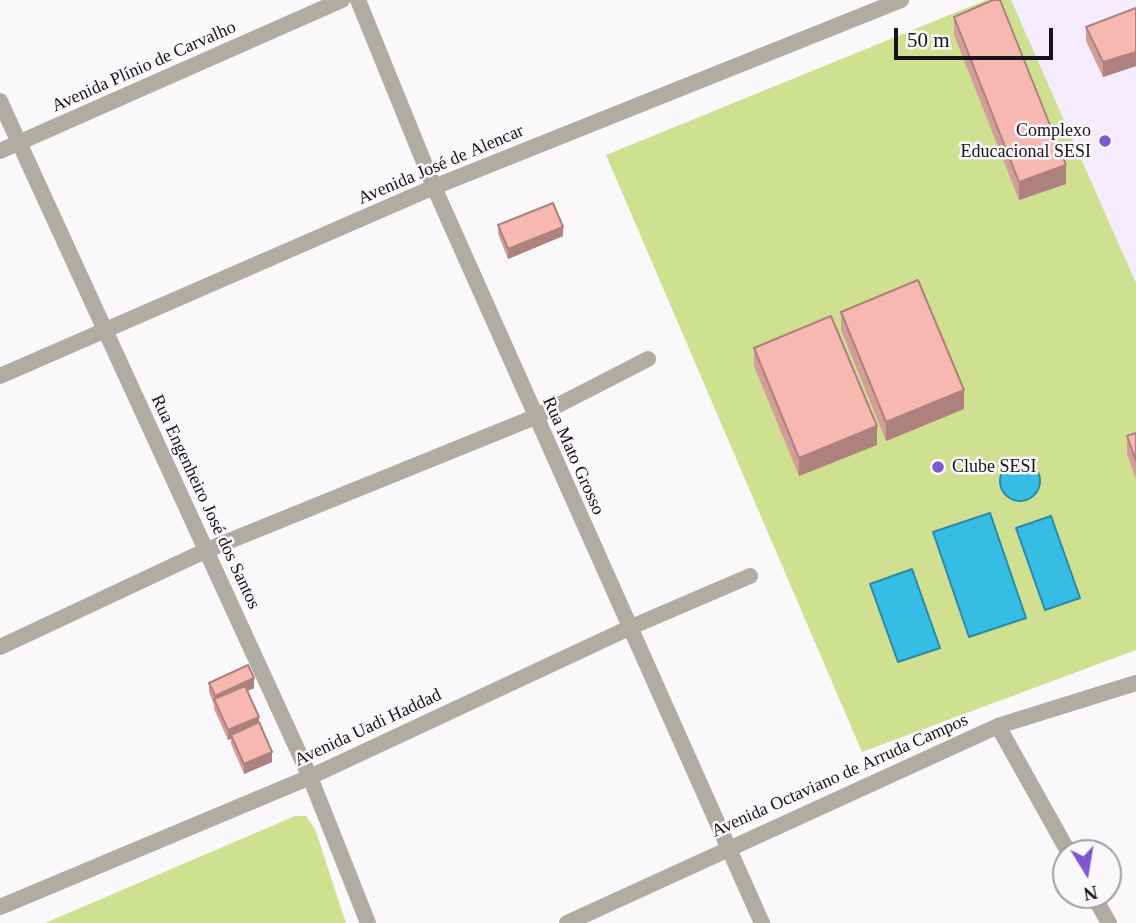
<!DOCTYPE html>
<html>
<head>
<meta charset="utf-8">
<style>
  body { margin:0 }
  #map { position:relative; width:1136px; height:923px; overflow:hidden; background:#fbf8fc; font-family:"Times New Roman",serif }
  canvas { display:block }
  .north { position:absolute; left:1052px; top:839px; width:70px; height:70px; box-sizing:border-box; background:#fbf8fc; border:2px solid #a09ca2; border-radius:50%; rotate:169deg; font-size:19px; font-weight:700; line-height:28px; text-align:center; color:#18131a }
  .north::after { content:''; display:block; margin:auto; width:24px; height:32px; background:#7f57d0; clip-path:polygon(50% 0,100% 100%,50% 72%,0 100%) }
  .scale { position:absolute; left:894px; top:28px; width:159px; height:32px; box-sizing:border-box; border:4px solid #18131a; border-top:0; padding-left:9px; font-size:21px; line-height:24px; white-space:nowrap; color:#18131a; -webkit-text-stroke:5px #fbf8fc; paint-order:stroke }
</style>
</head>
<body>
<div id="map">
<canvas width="1136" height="923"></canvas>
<div class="north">N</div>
<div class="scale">50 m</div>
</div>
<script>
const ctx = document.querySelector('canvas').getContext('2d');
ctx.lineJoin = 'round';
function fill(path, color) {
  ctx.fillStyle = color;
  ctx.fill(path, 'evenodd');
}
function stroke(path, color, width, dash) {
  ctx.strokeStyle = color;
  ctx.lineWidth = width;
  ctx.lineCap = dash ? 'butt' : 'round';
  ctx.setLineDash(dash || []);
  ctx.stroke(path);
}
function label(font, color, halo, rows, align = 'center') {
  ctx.font = font + ' "Times New Roman",serif';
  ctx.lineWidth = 5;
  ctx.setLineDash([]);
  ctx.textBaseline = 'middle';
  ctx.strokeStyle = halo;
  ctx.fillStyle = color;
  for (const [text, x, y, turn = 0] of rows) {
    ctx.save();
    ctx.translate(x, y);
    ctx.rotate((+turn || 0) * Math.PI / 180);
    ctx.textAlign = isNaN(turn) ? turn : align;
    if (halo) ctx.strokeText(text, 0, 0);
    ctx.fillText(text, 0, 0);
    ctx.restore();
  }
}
fill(new Path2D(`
  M1011,0H1136V283Z`), '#f4ebfc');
fill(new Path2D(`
  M986,0H1011L1136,283V650L862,752L606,155Z
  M295,816H306L315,829L346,923H45Z`), '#cfe090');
const water = new Path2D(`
  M1000 481a20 20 0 1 1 40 0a20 20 0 1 1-40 0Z
  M990,513L1026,618L969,637L933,532Z
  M1051,516L1080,598L1045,610L1016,528Z
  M912,569L940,648L898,662L870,584Z`);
fill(water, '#35bde4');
stroke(water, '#2c8aa7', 2);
stroke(new Path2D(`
  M358,0L434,187L762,923
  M0,101L310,777L368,923
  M0,151L342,0
  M0,376L434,187L901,0
  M0,647L207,550L535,417L648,359
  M998,726L1069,853
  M1093,895L1109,923
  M0,907L310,777L629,628L750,576
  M567,923L998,726L1136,683`), '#afaca2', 16);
fill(new Path2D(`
  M1136,8V66L1103,77L1086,41V27Z
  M954,17L1066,184L1019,200L954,35Z
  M498,225L563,236L508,259L498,234Z
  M841,312L964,409L886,441L841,330Z
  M754,348L877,445L799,476L754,366Z
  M1136,433V479L1127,454V436Z
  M209,683L254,688L247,691L272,762L244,774L231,744V739L228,740L214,709V705L209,692Z`), '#d49e98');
fill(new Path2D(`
  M1136,52V66L1103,77V62Z
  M1066,165V184L1019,200V182Z
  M563,227V236L508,259V249Z
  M964,390V409L886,441V422Z
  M877,426V445L799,476V458Z
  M254,678V688L217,705L215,700V696Z
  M259,717V727L231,735V739L228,740V730Z
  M272,752V762L244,774V764Z`), '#ad817c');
const building = new Path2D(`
  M993,0H1000L1066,165L1019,182L954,17Z
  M1136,8V52L1103,62L1086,27Z
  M553,203L563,227L508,249L498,225Z
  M918,280L964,390L886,422L841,312Z
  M831,316L877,426L799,458L754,348Z
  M1136,433V461L1127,436Z
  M248,665L254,678L215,696L209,683Z
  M245,686L259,717L228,730L214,699Z
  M259,722L272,752L244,764L231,735Z`);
fill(building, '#f7b8b1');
stroke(building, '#ad817c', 2);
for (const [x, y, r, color] of [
  [1105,141,7,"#7f57d0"],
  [938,467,7,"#7f57d0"]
]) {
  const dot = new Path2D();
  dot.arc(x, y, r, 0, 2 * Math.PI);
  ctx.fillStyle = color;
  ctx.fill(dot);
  stroke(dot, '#fbf8fc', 2.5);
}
label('18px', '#18131a', '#fbf8fc', [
  ["Avenida Plínio de Carvalho",144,67,-24],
  ["Avenida José de Alencar",441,165,-23],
  ["Rua Mato Grosso",573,456,66],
  ["Rua Engenheiro José dos Santos",205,502,65],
  ["Avenida Uadi Haddad",368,728,-25],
  ["Avenida Octaviano de Arruda Campos",840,776,-24]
]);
label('18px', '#18131a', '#fbf8fc', [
  ["Complexo",1091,131],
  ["Educacional SESI",1091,152],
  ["Clube SESI",952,467,"left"]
], 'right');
</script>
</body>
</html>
